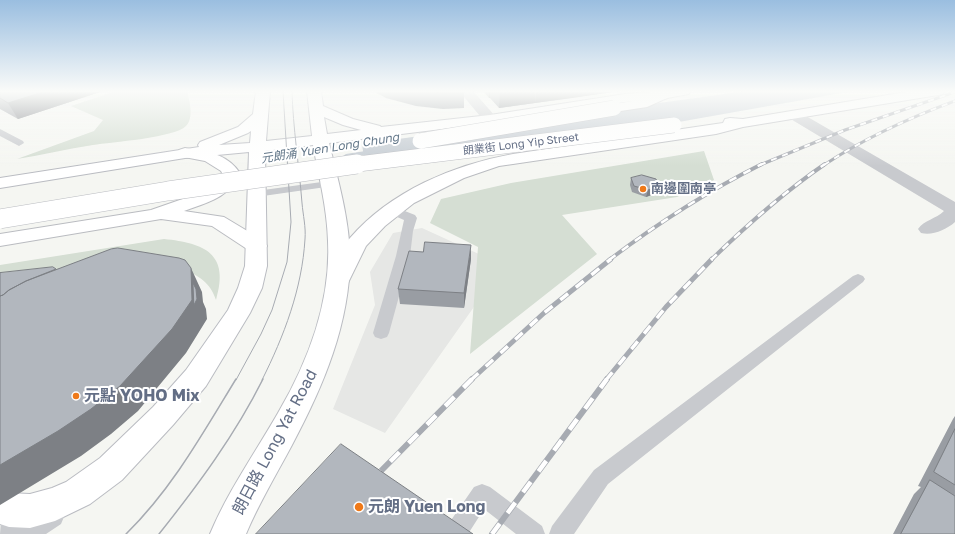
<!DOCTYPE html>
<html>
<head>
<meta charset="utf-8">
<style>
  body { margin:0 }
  canvas { display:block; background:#f5f6f2 }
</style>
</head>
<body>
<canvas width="955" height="534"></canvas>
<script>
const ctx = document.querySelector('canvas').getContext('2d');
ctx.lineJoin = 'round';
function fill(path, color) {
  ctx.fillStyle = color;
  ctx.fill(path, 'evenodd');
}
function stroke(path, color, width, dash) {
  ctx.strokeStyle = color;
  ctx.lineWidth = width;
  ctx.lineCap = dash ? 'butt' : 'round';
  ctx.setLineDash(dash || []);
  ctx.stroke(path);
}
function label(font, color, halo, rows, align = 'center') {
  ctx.font = font + ' "Golos Text","Noto Sans TC",sans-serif';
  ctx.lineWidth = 4;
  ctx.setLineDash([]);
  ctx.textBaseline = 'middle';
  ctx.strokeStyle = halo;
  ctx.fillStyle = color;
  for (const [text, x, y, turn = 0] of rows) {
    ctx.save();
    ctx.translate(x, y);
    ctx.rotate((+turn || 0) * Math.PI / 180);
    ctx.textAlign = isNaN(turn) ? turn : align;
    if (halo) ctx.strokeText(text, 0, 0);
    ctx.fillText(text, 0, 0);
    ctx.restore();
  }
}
fill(new Path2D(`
  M422,228L481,255L476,304L385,433L333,409L375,305L370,272L393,233Z`), '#e6e7e5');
fill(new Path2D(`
  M116,91H187C190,102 194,118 186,126C174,138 111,142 93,145C67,149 42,155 17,159L94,131L103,120L71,106Z
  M704,151L714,180L677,197L562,215L597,254L470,354L478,247L430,223L441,199L511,183Z
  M164,239C205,243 230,254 216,300C210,282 199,276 183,269L0,295V265Z`), '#d5ded3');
fill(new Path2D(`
  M746,91H853L673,123L365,165L362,144Z`), '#c5ccd3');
fill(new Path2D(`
  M372,150L374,151V153L346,158L343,156L346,154Z`), '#c5ccd3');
const secondary = new Path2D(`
  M256,91H270L266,141L312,136L307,91H321L323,106L353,119L380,126L381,127L490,115L625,94L664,91L668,92L670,95L668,98L663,99L625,102L490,123L329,143C338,180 349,218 350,256C350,324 323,387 292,445C276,475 259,503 246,534H210C228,491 255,453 278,413C308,362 331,301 328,241C327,208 319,177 313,145L265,151L267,266L262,288L250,313L206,386L173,425L122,480L90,504L55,521L30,528L9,527L0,524V490L9,493L30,494L52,488L66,482L100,458L153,407L186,370L228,310L238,288L245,266L249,152L185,158L0,188V178L199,147L198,145L200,142L238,127L253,114ZM324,117L343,125L361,130L327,134ZM251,131L250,143L219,145L248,133Z`);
const primary = new Path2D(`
  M662,91H690L689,94L667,98L647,107L614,112L609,111L607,108L609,105L644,99Z
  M912,91H944L943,94L938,95L743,127L716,134L513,164L499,166L464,178L414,203L385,226L366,246L345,289L337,292L329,289L326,284C333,270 339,250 350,238C391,191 453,165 513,154L716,124L723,123L725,119L730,118L743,119Z
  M185,148C208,152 226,153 240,173C231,197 206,203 184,211L224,217L264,241L267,246L264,251L257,252L250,251L212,226L161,219L0,246V234L151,210L197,194L213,186L220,179L222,173L221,171L205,161L179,156L177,153L179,150Z`);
stroke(secondary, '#babcc2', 2);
stroke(primary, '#babcc1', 2);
fill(new Path2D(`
  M0,129L23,141L24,143L19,146L0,136Z
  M329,181L333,182L335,184L333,186L256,197L252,196L250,194L252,192L256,191Z
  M392,206L415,215L417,218L413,231L410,256L389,333L387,337L381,339L375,337L373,333L396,256L404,220L388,213L386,210L388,207Z
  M858,274L863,276L865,279L863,282L608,484L574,534H549L552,526L594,470L853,276Z
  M482,484L490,487L542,526L545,534H516L484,509L468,534H444L447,526L474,487Z`), '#c8cace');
fill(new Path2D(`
  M459,91H473L495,116L497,119L495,122L490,123L485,122Z
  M794,111L799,112L955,202V222C946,230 932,236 921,233L918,229C924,220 936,219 944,211L789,118L787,115L789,112Z
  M49,495L61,500L66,512L61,524L46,534H0L1,521L37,500Z`), '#c8cace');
fill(secondary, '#fff');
fill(primary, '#fff');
stroke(new Path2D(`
  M236,380L261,334L272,310L287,262L291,222L283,91
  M262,380C284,336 302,289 305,239C306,227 303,215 302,203C299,165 293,128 292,91`), '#a7abb2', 1);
stroke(new Path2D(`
  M126,534C172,489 203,433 236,379
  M159,534C198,485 235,435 263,379`), '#a7abb2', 1.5);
const railFar3 = new Path2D(`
  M760,165L845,130L955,92
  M824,165C865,138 909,118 955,101`);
const railFar2 = new Path2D(`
  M609,260C658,223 708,191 762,164
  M711,260C747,225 784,192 825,164`);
const railFar1 = new Path2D(`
  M471,380L544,313L611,259
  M606,380L666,307L712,259`);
const rail = new Path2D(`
  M372,480L472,379
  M492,534L607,379`);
stroke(railFar3, '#a7abb2', 3);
stroke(railFar2, '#a7abb2', 4);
stroke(railFar1, '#a7abb2', 5);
stroke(rail, '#a7abb2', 6);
stroke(railFar3, '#fff', 2, [6]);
stroke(railFar2, '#fff', 2.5, [8]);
stroke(railFar1, '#fff', 3.5, [10]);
stroke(rail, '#fff', 4.5, [13]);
const primaryBridgeFar1 = new Path2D(`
  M420,141L614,108
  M350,165L674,125`);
const primaryBridge = new Path2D(`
  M0,219L168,191L357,164`);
stroke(primaryBridgeFar1, '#babcc1', 16, []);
stroke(primaryBridge, '#babcc1', 20, []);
stroke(primaryBridgeFar1, '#fff', 15);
stroke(primaryBridge, '#fff', 19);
fill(new Path2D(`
  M0,91H103L18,119L0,109Z
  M373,91H463L464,93V108L443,109L416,106L386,98Z
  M484,91H620L499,108L490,98H489L484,92Z
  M631,178L659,186L657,193L646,197L632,192L630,185Z
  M471,259L464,308L400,304L398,289Z
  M955,416V534H893L914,494L921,487L918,486L953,419Z`), '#999da3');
fill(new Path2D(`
  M30,91H103L18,119L8,103Z
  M489,91H490V98H489Z
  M508,91H535V103L499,108L500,93Z
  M536,91H573L572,98L535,103Z
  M573,91H620L572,98Z
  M659,186L657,193L646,197L648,190Z
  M471,245V259L464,308V293Z
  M191,268L202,292L203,302L206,309L207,319L186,353L138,411L111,434L81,456L0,505V465Z`), '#7d8085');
const building = new Path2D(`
  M0,91H46L8,103L0,98Z
  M426,91H463L464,93H443Z
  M498,91H509L500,93Z
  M642,175L656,179L659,186L648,190L634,186L631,178Z
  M425,242L471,245L464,293L398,289L409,251L423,252Z
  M118,248L179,258L185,260L191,268L192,300L172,329L120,386L91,409L58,431L0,465V296L3,295L9,290L26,281L111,249Z
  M53,267L56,269L26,281L9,290L3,295L0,296V273Z
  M193,283L196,289L197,299L194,305Z
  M955,429V485L934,472Z
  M341,444L473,534H256Z
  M930,480L955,496V534H901Z`);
fill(building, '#b2b7be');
stroke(building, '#7d8085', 1);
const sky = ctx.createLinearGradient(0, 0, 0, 166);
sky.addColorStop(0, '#9abee0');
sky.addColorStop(0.55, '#fafbf9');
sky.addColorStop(1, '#fafbf900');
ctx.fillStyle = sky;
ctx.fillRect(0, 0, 955, 166);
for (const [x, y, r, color] of [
  [643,189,4,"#ef7919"],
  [76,396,4,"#ef7919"],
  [359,507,5,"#ef7919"]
]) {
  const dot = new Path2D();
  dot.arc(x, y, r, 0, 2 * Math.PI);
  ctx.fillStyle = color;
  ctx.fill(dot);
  stroke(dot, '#fff', 1.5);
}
label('11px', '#636e85', '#fff', [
  ["朗業街 Long Yip Street",521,144,-7]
]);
label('italic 12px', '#637789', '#fff', [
  ["元朗涌 Yuen Long Chung",330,148,-9]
]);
label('bold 13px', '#636e85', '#fff', [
  ["南邊圍南亭",651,189]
], 'left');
label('bold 16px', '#636e85', '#fff', [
  ["元點 YOHO Mix",84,396],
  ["元朗 Yuen Long",368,507]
], 'left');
label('16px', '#636e85', '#fff', [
  ["朗日路 Long Yat Road",275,442,-62]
]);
</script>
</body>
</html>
